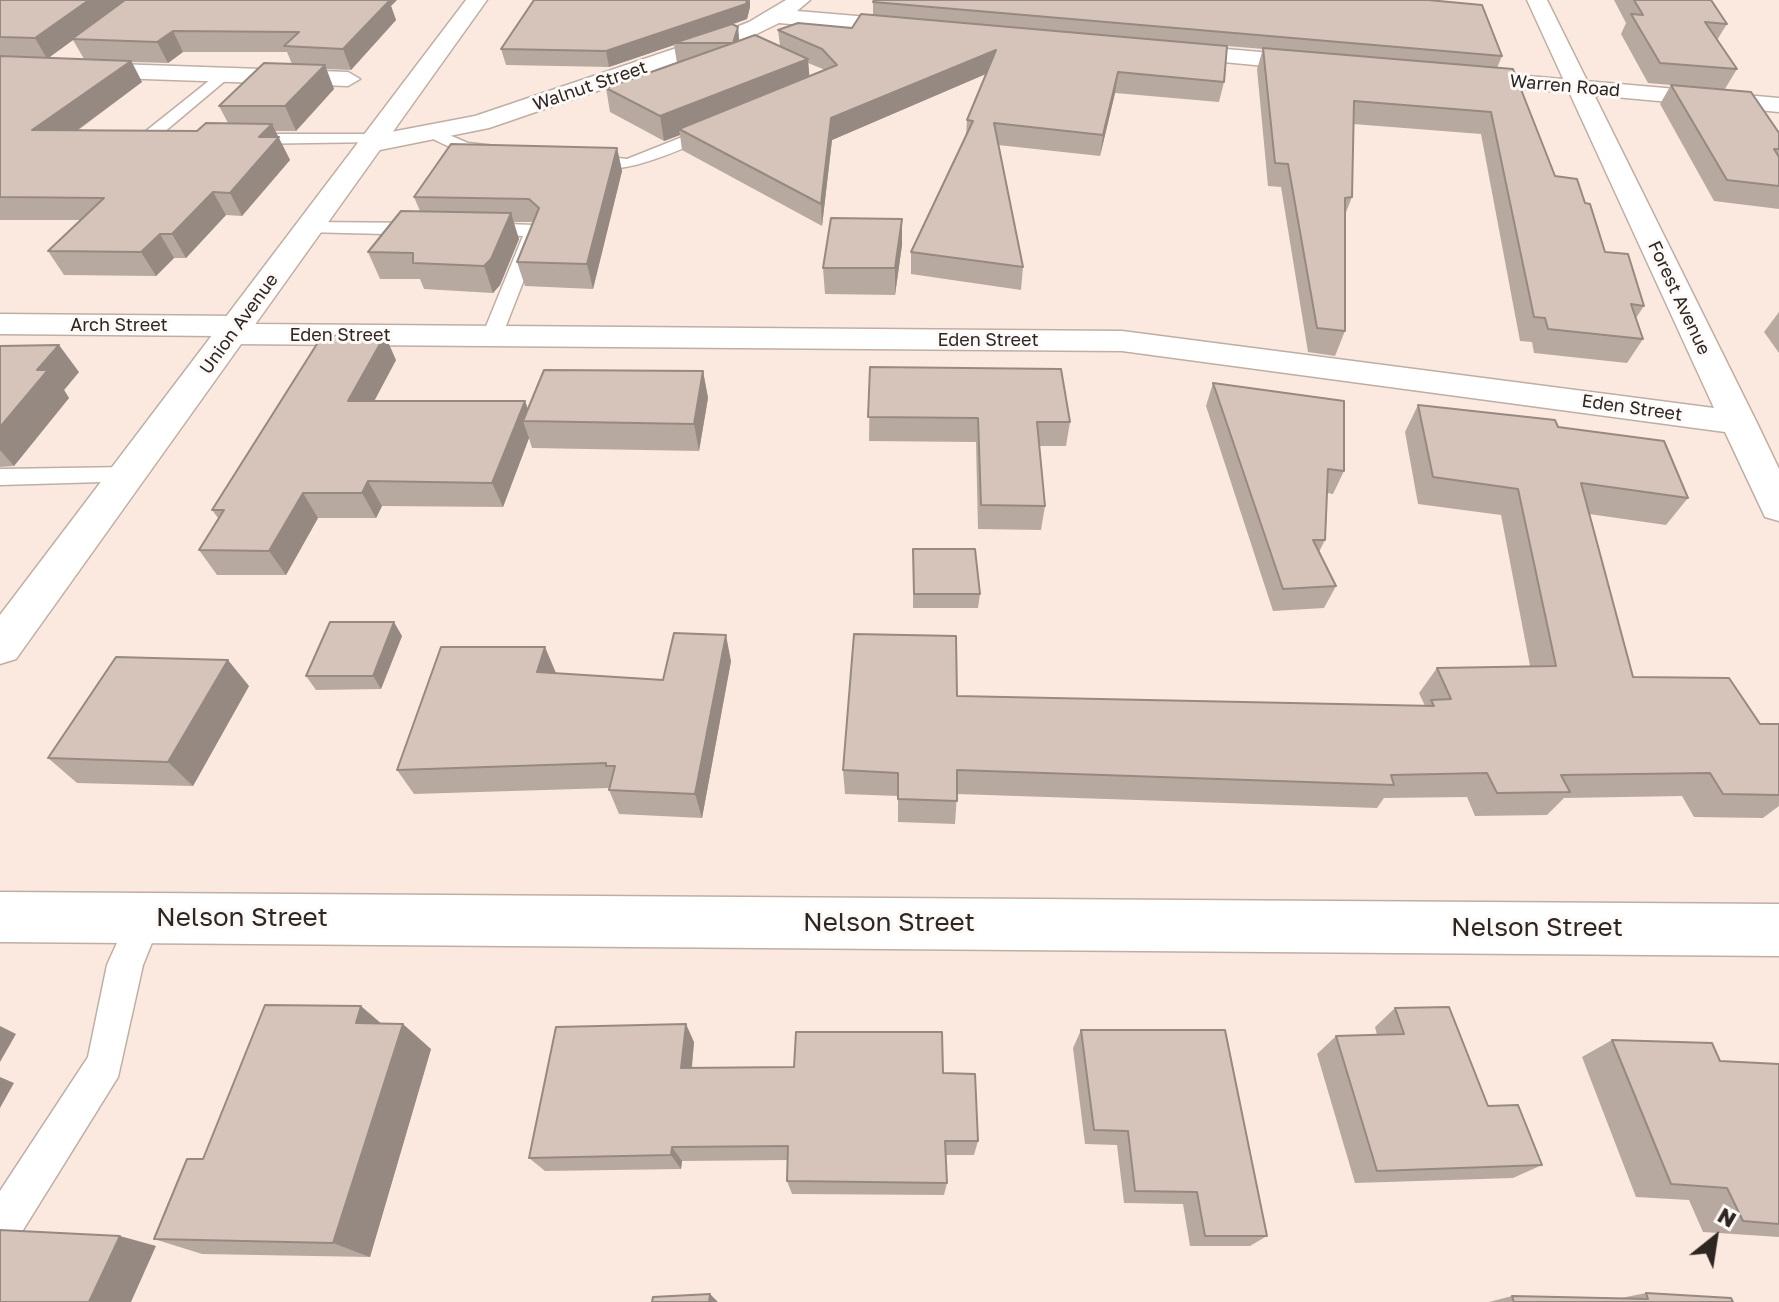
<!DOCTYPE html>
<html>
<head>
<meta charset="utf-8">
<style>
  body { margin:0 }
  #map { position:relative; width:1779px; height:1302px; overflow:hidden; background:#fbe9df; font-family:"Golos Text",sans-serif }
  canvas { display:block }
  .north { position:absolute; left:1675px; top:1198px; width:80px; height:80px; -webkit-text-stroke:6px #fdf9f7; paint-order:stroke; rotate:30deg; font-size:22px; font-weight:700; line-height:32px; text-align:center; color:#2d2623 }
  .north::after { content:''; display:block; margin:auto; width:28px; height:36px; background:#2d2623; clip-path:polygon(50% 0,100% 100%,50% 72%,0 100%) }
</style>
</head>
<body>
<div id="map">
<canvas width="1779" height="1302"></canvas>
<div class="north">N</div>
</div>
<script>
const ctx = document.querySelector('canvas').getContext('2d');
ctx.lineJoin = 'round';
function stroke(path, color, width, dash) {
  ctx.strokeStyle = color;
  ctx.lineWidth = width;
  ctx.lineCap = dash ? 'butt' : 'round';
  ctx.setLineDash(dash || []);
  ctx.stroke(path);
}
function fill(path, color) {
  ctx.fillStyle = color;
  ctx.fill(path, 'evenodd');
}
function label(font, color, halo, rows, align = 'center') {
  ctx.font = font + ' "Golos Text",sans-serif';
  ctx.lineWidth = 6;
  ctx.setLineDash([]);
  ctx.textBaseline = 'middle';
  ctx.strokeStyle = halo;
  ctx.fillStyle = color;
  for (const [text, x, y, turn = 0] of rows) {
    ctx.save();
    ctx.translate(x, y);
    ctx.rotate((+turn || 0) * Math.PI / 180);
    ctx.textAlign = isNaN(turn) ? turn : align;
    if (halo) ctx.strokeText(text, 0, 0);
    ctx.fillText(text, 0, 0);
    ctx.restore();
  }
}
const service = new Path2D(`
  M220,72L232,75L163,133L179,135V141H141V135Z
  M715,124L723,129L721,132C687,146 607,188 576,159L584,154L627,159Z
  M435,129L468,143L495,146L503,151C485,167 448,146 429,137V131Z
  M374,134L382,139L380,142L243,144L235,139L243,134Z
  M310,222L425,223L434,229L425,235L304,232L301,228Z
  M479,223L534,225L543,231L502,336L492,342L482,336L523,236L472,233L470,229Z
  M128,467L140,475L136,481L0,485V469Z
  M145,902L157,907L162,918L143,965L118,1077L15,1243L0,1249V1191L88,1057L107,965L133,907Z`);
const minor = new Path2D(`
  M1527,0H1547L1757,423L1779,469V521L1765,517L1725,432L1122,351L232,344L220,341L217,336L0,334V314L238,316L249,319L253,324L1122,331L1714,408Z
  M0,60L348,72L360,79L348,86L0,74Z
  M0,892L1779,904V956L0,942Z`);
const tertiary = new Path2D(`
  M786,0H810L797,11L916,21L927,28L916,35L779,23L740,42L489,128L370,152L357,144L370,136L475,116L724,32L749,22Z
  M1168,44L1318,57L1329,64L1318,71L1160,56L1157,51Z
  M1459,70L1779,98V112L1451,82L1447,77L1451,72Z`);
const secondary = new Path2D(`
  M466,0H487L16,659L0,664V615Z`);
stroke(service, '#bfaea4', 3);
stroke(minor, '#bfaea4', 3);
stroke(tertiary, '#bfaea4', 3);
stroke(secondary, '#bfaea4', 3);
fill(service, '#fff');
fill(minor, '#fff');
fill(tertiary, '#fff');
fill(secondary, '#fff');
fill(new Path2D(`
  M0,0L391,6L396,20L351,70L326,69L334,89L296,131H275L290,160L242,216L226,215L186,258H174L156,276L64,275L48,251L80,220H0ZM73,40L84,59L48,58ZM183,52H287L292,64L219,106L228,123L197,131H77L142,82L132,62L168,63Z
  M534,0H750V7L747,19L733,24L738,27L739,41L780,46L778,30L852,28L873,15V2L874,0H1434L1502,56L1497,68L1555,176L1585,203L1605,252L1644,306L1636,318L1643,339L1627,363L1534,353L1532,342L1520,341L1481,134L1353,124L1352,197L1345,215V331L1335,356L1308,352L1281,187L1268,186L1257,69L1263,49L1227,46L1224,82L1219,102L1115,93L1100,156L998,145L1023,267L1021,290L911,274V252L966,136L967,120L986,74L832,140L822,226L682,150L680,135L664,141L610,112L606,88L677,63L674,45L609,67L506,65L501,49ZM808,63L823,69L824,70L809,76Z
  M1614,0H1711L1727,24L1717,40L1737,69L1725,89L1779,133V209L1714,201L1660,104L1671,85L1648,83L1621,34L1626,23Z
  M617,148L622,171L593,289L525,286L517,262L533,222H513L519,239L500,285L493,293L424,289L420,279H380L368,252L420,211L414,197Z
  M902,245L895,295L825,294L823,268Z
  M1779,312V353L1764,332Z
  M0,346L79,372L64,390L69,398L14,466L0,467Z
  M396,360L374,401H525L528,409L703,371L708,398L699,451L532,448L529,438L503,507L382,506L376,518H318L286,575H217L199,550L218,518L212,510Z
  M870,367L1070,422L1066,446H1039L1045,506L1041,530L978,529L976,442L869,441Z
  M1213,383L1344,471L1333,494L1327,493L1325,540L1319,552L1336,586L1324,608L1273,611L1206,406Z
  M1418,405L1558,427L1688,498L1666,525L1589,514L1633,677L1760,724H1779V806L1763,818L1694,817L1682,796L1564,798L1547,815L1475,816L1467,797L1384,798L1377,808L957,794L955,824L898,822V796L845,794L843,770L957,696L1425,706L1419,693L1437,668L1530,666L1501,515L1418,504L1405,432Z
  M913,549L980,594L978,608H913Z
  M402,636L381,689L316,690L306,676Z
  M731,661L702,818L619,814L609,790V788L414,794L397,770L556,673L663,680Z
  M249,686L193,786L77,783L48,758Z
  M1395,1008L1488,1106L1542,1165L1513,1178L1355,1183L1317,1054L1336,1036L1377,1035L1375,1027Z
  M381,1023L431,1049L370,1257L202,1254L154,1239L203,1159Z
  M1081,1030L1267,1236L1250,1246H1190L1183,1204L1124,1203L1117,1145L1085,1144L1073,1048Z
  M1612,1040L1720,1061L1779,1064V1237L1703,1232L1689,1200L1636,1197L1582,1057Z
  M694,1042L692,1068L943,1073L978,1141L974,1155H946L947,1183L944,1195L792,1194L787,1181L788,1160L682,1161L681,1169L545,1171L529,1158Z
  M1646,1293L1733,1302H1489L1512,1296L1621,1298Z`), '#b8a9a0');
fill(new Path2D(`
  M89,0H128L47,59L35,38Z
  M383,0H397L391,6L396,20L351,70L343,49Z
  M747,0H750V7L747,19L679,43H674V45L609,67L606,51Z
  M738,27L740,50L733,43Z
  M173,31L183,52L168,63L157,42Z
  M996,50L995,70L832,140L822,226L821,204L831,118Z
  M808,59L810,83L679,129L680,135L664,141L660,116Z
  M131,61L142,82L46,153L32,130Z
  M325,65L334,89L296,131L285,106Z
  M1118,72L1115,93L1100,156L1103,135Z
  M272,124L290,160L242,216L230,193L259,137Z
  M617,148L622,171L593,289L587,264Z
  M213,192L226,215L186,258L172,234Z
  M511,213L519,239L500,285L493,293L484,266Z
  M902,219V245L895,295V268Z
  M160,234L174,258L156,276L141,252Z
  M385,335L396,360L361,426L348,401Z
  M59,345L79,372L64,390L69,398L14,466L0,450V427L37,370Z
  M703,371L708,398L699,451L694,424Z
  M525,401L532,421H523L529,438L503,507L492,483Z
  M368,481L382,506L376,518L362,493Z
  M303,493L318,518L286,575L269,551Z
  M394,622L402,636L381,689L373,676Z
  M726,635L731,661L702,818L695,794Z
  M545,647L556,673L549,698L537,672Z
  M228,660L249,686L193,786L168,762Z
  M361,1006L391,1032L356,1023Z
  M403,1024L431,1049L370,1257L333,1243Z
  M686,1024L694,1042L690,1084L681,1068Z
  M0,1026L16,1034L0,1062Z
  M0,1077L14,1083L0,1108Z
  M672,1147L682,1161L681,1169L671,1155Z
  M120,1236L156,1246L131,1302H89Z
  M710,1294L718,1302H709Z`), '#968982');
const building = new Path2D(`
  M0,0H89L35,38L0,37Z
  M125,0H390L343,49L284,46L299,32L173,31L157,42L72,39Z
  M534,0H747L746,4L606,51L501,49Z
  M874,0H1428L1482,5L1502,56L873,2Z
  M1634,0H1711L1727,24L1705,22L1737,69L1660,63L1631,14L1643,15Z
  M861,14L1227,46L1224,82L1118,72L1103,135L994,123L1023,267L911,252L973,121L967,120L996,50L831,118L821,204L679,129L837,65L822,49L778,30L798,23L852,28Z
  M732,24L738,27L733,43L755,35L808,59L660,116L606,88L733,43H674Z
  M1263,48L1513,69L1555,176L1577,179L1585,203L1590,204L1605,252L1628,254L1644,306L1631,304L1643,339L1548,329L1545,318L1534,317L1491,112L1354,101L1352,197L1345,198V331L1317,328L1288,164L1275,163Z
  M0,56L131,61L32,130L197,131L206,123L272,124L259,137H279L230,193L213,192L172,234H160L141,252L48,251L104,198L0,197Z
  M264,63L325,65L285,106H219Z
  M1671,85L1751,92L1779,133V149H1774L1779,157V186L1727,180Z
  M451,144L617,148L587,264L517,262L539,208L529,199L414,197Z
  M401,211L511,213L491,259L484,266L413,263V253L368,252Z
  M831,218L902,219L895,268H823Z
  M385,335L348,401H525L492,483L368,481L362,493H303L269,551L199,550L224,510H212L322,336Z
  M59,345L37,370H48L0,427V346Z
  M870,367L1061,369L1070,422H1037L1045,506L981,505L978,418L868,417Z
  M544,370L703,371L694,424L523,421Z
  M1213,383L1344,401V471L1328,469L1325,540H1313L1336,586L1283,589Z
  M1418,405L1555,420L1558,427L1664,441L1688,498L1581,483L1633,677L1729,678L1760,724H1779V795L1723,794L1710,773L1561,775L1570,792L1497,793L1487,773L1391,775L1394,785L957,770V801L898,799V773L843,770L854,634L956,636L957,696L1434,706L1431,700L1451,699L1437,668L1556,666L1518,489L1433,477Z
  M913,549H975L980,594H914Z
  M330,622H394L373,676H306Z
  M674,633L726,635L695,794L609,790L615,766H606V763L397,770L441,647H545L537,672L663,680Z
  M116,657L228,660L168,762L48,758Z
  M265,1005L361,1006L356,1023L403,1024L333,1243L154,1239L187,1159H203Z
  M1449,1007L1488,1106L1518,1105L1542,1165L1377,1171L1336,1036L1404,1034L1395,1008Z
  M686,1024L681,1068L794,1067L796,1032H942L943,1073L975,1074L978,1141H945L947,1183L787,1181L788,1146L672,1147L671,1155L529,1158L556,1027Z
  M1081,1030H1225L1267,1236H1205L1197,1192L1135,1191L1128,1131L1094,1130Z
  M1612,1040L1712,1043L1720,1061L1779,1064V1224L1743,1221L1727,1188L1671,1184Z
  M0,1230L120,1236L89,1302H0Z
  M1646,1293L1731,1298L1733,1302H1514L1512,1296L1648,1299Z
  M710,1294L709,1302H652L653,1297Z`);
fill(building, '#d6c4ba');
stroke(building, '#968982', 2);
label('18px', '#2d2623', '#fdf9f7', [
  ["Walnut Street",590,86,-19],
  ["Warren Road",1565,86,5],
  ["Forest Avenue",1679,298,65],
  ["Union Avenue",239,324,-54],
  ["Arch Street",119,325],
  ["Eden Street",340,335],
  ["Eden Street",988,340],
  ["Eden Street",1632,408,8]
]);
label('26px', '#2d2623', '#fdf9f7', [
  ["Nelson Street",242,918],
  ["Nelson Street",889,923],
  ["Nelson Street",1537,928]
]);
</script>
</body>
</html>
